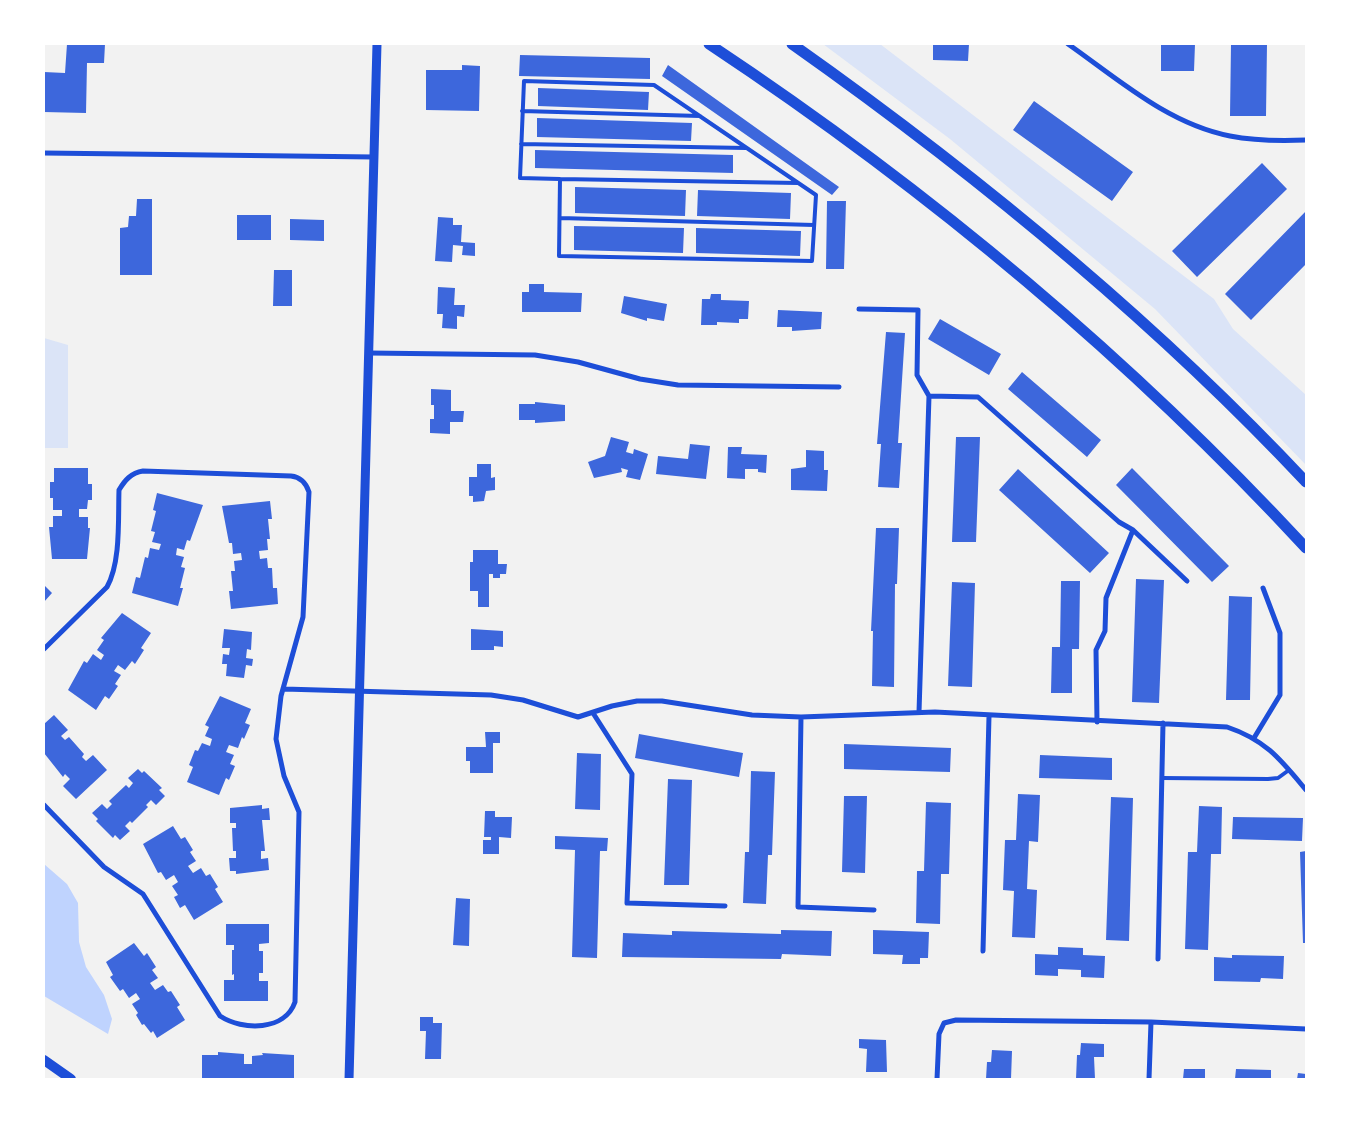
<!DOCTYPE html>
<html>
<head>
<meta charset="utf-8">
<style>
  body { margin:0 }
  #map { position:relative; width:1350px; height:1123px; overflow:hidden; background:#f2f2f2; font-family:Roboto,sans-serif }
  canvas { display:block }
  .frame { position:absolute; inset:0; border:45px solid #fff; pointer-events:none }
</style>
</head>
<body>
<div id="map">
<canvas width="1350" height="1123"></canvas>
<div class="frame"></div>
</div>
<script>
const ctx = document.querySelector('canvas').getContext('2d');
ctx.lineJoin = 'round';
function fill(path, color) {
  ctx.fillStyle = color;
  ctx.fill(path, 'evenodd');
}
function stroke(path, color, width, dash) {
  ctx.strokeStyle = color;
  ctx.lineWidth = width;
  ctx.lineCap = dash ? 'butt' : 'round';
  ctx.setLineDash(dash || []);
  ctx.stroke(path);
}
fill(new Path2D(`
  M823,44H880L1214,299L1233,329L1306,395V465L1155,309L950,139Z
  M44,338L68,345V448H44Z`), '#dbe4f7');
fill(new Path2D(`
  M44,864L67,884L78,903L79,942L86,967L104,995L112,1019L108,1034L44,996Z`), '#bfd3fe');
fill(new Path2D(`
  M67,44H105L104,63H87L86,113L44,112V72L65,73Z
  M933,44H969L968,61L933,60Z
  M1161,44H1195L1194,71H1161Z
  M1231,44H1267L1266,116H1230Z
  M520,55L650,58V79L519,76Z
  M462,65L480,66L479,111L426,110V70H462Z
  M668,65L839,187L832,195L662,76Z
  M538,88L649,92L648,110L538,106Z
  M1034,101L1133,172L1112,201L1013,130Z
  M537,118L692,123L691,141L537,137Z
  M535,150L733,155V173L535,168Z
  M1262,163L1287,189L1197,277L1172,251Z
  M575,187L686,190L685,216L575,213Z
  M698,190L791,193L790,219L697,216Z
  M137,199H152V275H120V228L128,227L129,216H136Z
  M827,201H846L844,269H826Z
  M1306,211V264L1251,320L1225,294Z
  M237,215H271V240H237Z
  M438,217L453,218V225H462L461,242L475,243V256L462,255L463,246L453,245L452,262L435,261Z
  M290,219L324,220V241L290,240Z
  M574,226L684,228L683,253L574,250Z
  M696,228L801,231L800,256L696,253Z
  M274,270H292V306H273Z
  M529,284H544V292L582,293L581,312H522V292H529Z
  M438,287L455,288L454,305H465L464,317L457,316V329L442,328L443,314H437Z
  M711,294H721V300L749,301L748,319H739V323L717,322V325H701L702,299H710Z
  M624,296L667,304L664,321L647,318V321L621,313Z
  M778,310L822,312L821,329L792,331V327H777Z
  M940,319L1001,354L989,375L928,339Z
  M886,332L905,333L898,443H902L899,488L878,487L881,444H877Z
  M1022,372L1101,440L1087,457L1008,389Z
  M431,389L451,390V411H464L463,422H450V434L430,433V419H434V405H431Z
  M535,402L565,405V421L535,423V420H519V404H535Z
  M611,437L629,442L626,452L633,454L634,449L648,454L640,480L626,477L628,470L621,468L622,472L594,478L588,462L605,456Z
  M956,437H980L976,542H952Z
  M690,444L710,446L706,479L656,474L658,456L688,459Z
  M728,447H742L741,454L767,455L766,473L758,472V469H745V479L727,478Z
  M806,450L824,451V470H828L827,491L791,490V469L806,467Z
  M477,464H491V478L495,477V490L486,491L484,501L473,502V496H469V477H477Z
  M54,468H88V484H92V500H88L87,509H79V517H88V528H90L87,559H52L49,527H53V516H62V510H53V498H50V482H54Z
  M1132,468L1229,566L1212,582L1116,485Z
  M1018,469L1109,553L1090,573L999,490Z
  M157,493L203,505L190,541L187,540L184,550L177,548L176,555L184,557L181,567L185,568L180,588H183L178,606L132,593L136,577L140,578L145,557L148,558L150,548L159,550L161,544L152,542L155,532L151,531L156,511L153,510Z
  M270,501L272,519H268L270,539H267L268,550L259,551L260,559L267,558L268,568H272L273,588H277L278,604L231,609L229,591H233L231,571H235L234,561L242,560L241,553L233,554L232,543H229L222,506Z
  M876,528H899L897,584H895L894,687L872,686L873,631H871Z
  M473,550H498V564H507L506,574H500V578H493V574H489V607H478V591H470V562H473Z
  M1136,579L1164,580L1159,703L1132,702Z
  M1061,581H1080L1079,649H1072V693H1051L1052,647H1060Z
  M952,582L975,583L972,687L948,686Z
  M44,585L52,593L44,602Z
  M1229,596L1252,597L1250,700H1226Z
  M122,613L151,633L141,648L144,650L135,664L132,661L125,670L118,665L114,671L121,675L115,684L118,686L109,699L105,696L96,710L68,690L84,661L87,663L93,654L101,660L104,655L97,650L104,640L101,638Z
  M224,629L252,632L251,650L247,649L246,658L253,659L252,666L246,665L244,678L226,676L227,664H222L223,654L229,655L230,648H222Z
  M471,629L503,631V647L494,646V650H471Z
  M220,696L251,709L245,723L250,725L244,739L242,737L238,748L229,745L226,752L234,755L230,764L235,766L229,780L226,778L219,795L187,782L193,767L189,765L195,750L198,751L202,743L210,746L212,739L205,736L209,727L205,725Z
  M54,715L68,730L61,736L65,740L69,737L84,754L82,757L86,761L93,755L107,770L76,799L63,786L70,779L65,774L63,777L44,753V724Z
  M485,732H500V743H493V773H470V761H466V747H486Z
  M639,734L743,753L739,777L635,758Z
  M844,744L951,748L950,772L844,769Z
  M577,753L601,754L600,810L575,809Z
  M1040,755L1112,758V780L1039,778Z
  M138,769L142,773L144,771L162,788L159,790L165,796L156,805L151,800L146,805L148,807L132,823L130,821L125,826L130,831L120,840L115,835L113,838L96,821L98,819L92,813L102,804L107,809L112,804L109,801L126,785L129,788L133,783L128,778Z
  M751,771L775,772L772,855H768L766,904L743,903L745,852H749Z
  M668,779L692,780L689,885H664Z
  M1018,794L1040,795L1038,842L1029,841L1027,889L1037,890L1035,938L1012,937L1014,891L1003,890L1005,840H1016Z
  M844,796H867L865,873L842,872Z
  M1111,797L1133,798L1129,941L1106,940Z
  M926,802L951,803L949,874H941L940,924L916,923L917,871H924Z
  M262,805V809L269,808L270,820H262L265,851H261V859L268,858L269,870L236,874V871H230L229,858H236V851H233L232,828H236V823H230V808Z
  M1199,806L1222,807L1221,854H1211L1208,950L1185,949L1188,852H1197Z
  M485,811H495V817H512L511,838L499,837V854H483V840H491V837H484Z
  M1233,817L1303,818L1302,841L1232,839Z
  M173,826L181,839L185,837L193,850L190,852L196,861L188,866L193,873L201,868L206,876L210,874L218,887L215,889L223,902L194,920L185,905L180,908L174,897L178,895L172,886L178,882L174,875L166,880L161,872L158,873L143,844Z
  M555,836L608,838L607,851H600L597,958L572,957L575,850L555,849Z
  M1306,851V943H1303L1300,852Z
  M456,898L470,899L469,946L453,945Z
  M226,924H269V943L259,944V951H263V973H259V981H268V1001H224V980H234V974L232,975V950H234V945H226Z
  M781,930L832,931L831,956L782,954L781,959L622,957L623,933L672,935V931L781,934Z
  M873,930L929,932L928,958H920V964H902L903,955L873,954Z
  M134,943L144,956L147,953L156,967L152,970L158,978L150,983L155,990L163,985L168,992L171,991L180,1005L177,1007L185,1020L157,1038L153,1031L151,1033L144,1024L142,1025L136,1015L138,1013L132,1004L140,999L136,993L129,998L123,989L120,991L110,977L113,975L106,962Z
  M1058,947L1083,948V955L1105,956L1104,978L1081,977V970L1058,969V976L1035,975V954L1058,955Z
  M1232,955L1284,956L1283,979L1261,978L1260,982L1214,981V957L1232,958Z
  M420,1017H433V1023H442L441,1059H425L426,1031H420Z
  M859,1039L886,1040L887,1072H866L867,1049L859,1048Z
  M1081,1043L1104,1044V1057H1094L1095,1079H1076L1077,1055H1080Z
  M992,1050L1012,1051L1011,1079H986L987,1062H991Z
  M218,1052L244,1054V1064H252V1056L263,1055L262,1053L294,1055V1079H202V1055H218Z
  M1184,1069H1205V1079H1183Z
  M1236,1069L1271,1070V1079H1235Z
  M1298,1073L1306,1074V1079H1297Z`), '#3d67dc');
stroke(new Path2D(`
  M524,81L654,85L816,195L812,261L559,256L560,179L520,178Z
  M522,111L700,116
  M521,144L746,148
  M560,179L798,183
  M560,218L814,225
  M1162,778L1268,779L1278,778L1289,770`), '#1d4ed8', 4);
stroke(new Path2D(`
  M1068,44C1118,79 1168,124 1230,136C1255,141 1281,141 1306,140
  M44,153L374,157
  M859,309L918,310L917,375L929,396L919,712
  M369,353L535,355L578,362L640,379L678,385L839,387
  M929,396L978,397L1119,522L1133,530L1187,581
  M44,649L107,587C121,562 118,519 119,490C125,480 131,473 143,471L291,476C301,477 306,483 309,492L303,617L281,696L276,739L284,776L299,812L295,1002C285,1031 243,1031 220,1016L143,894L104,867L44,805
  M284,689L491,695L523,700L578,717L612,706L637,701H662L752,715L801,717L935,712L1227,727C1266,740 1281,760 1306,790
  M593,713L632,774L627,903L725,906
  M801,717L798,907L874,910
  M1097,722L1096,650L1105,631L1106,598L1133,530
  M1254,738L1280,695V633L1263,588
  M983,951L989,716
  M1158,959L1163,723
  M937,1079L939,1034L944,1023L956,1020L1151,1022L1306,1029
  M1149,1079L1151,1022`), '#1d4ed8', 5);
stroke(new Path2D(`
  M349,1079L377,44`), '#1d4ed8', 9);
stroke(new Path2D(`
  M44,1060L71,1079`), '#1d4ed8', 10);
stroke(new Path2D(`
  M709,44C926,188 1129,357 1306,548
  M792,44C976,174 1152,318 1306,482`), '#1d4ed8', 11);
</script>
</body>
</html>
